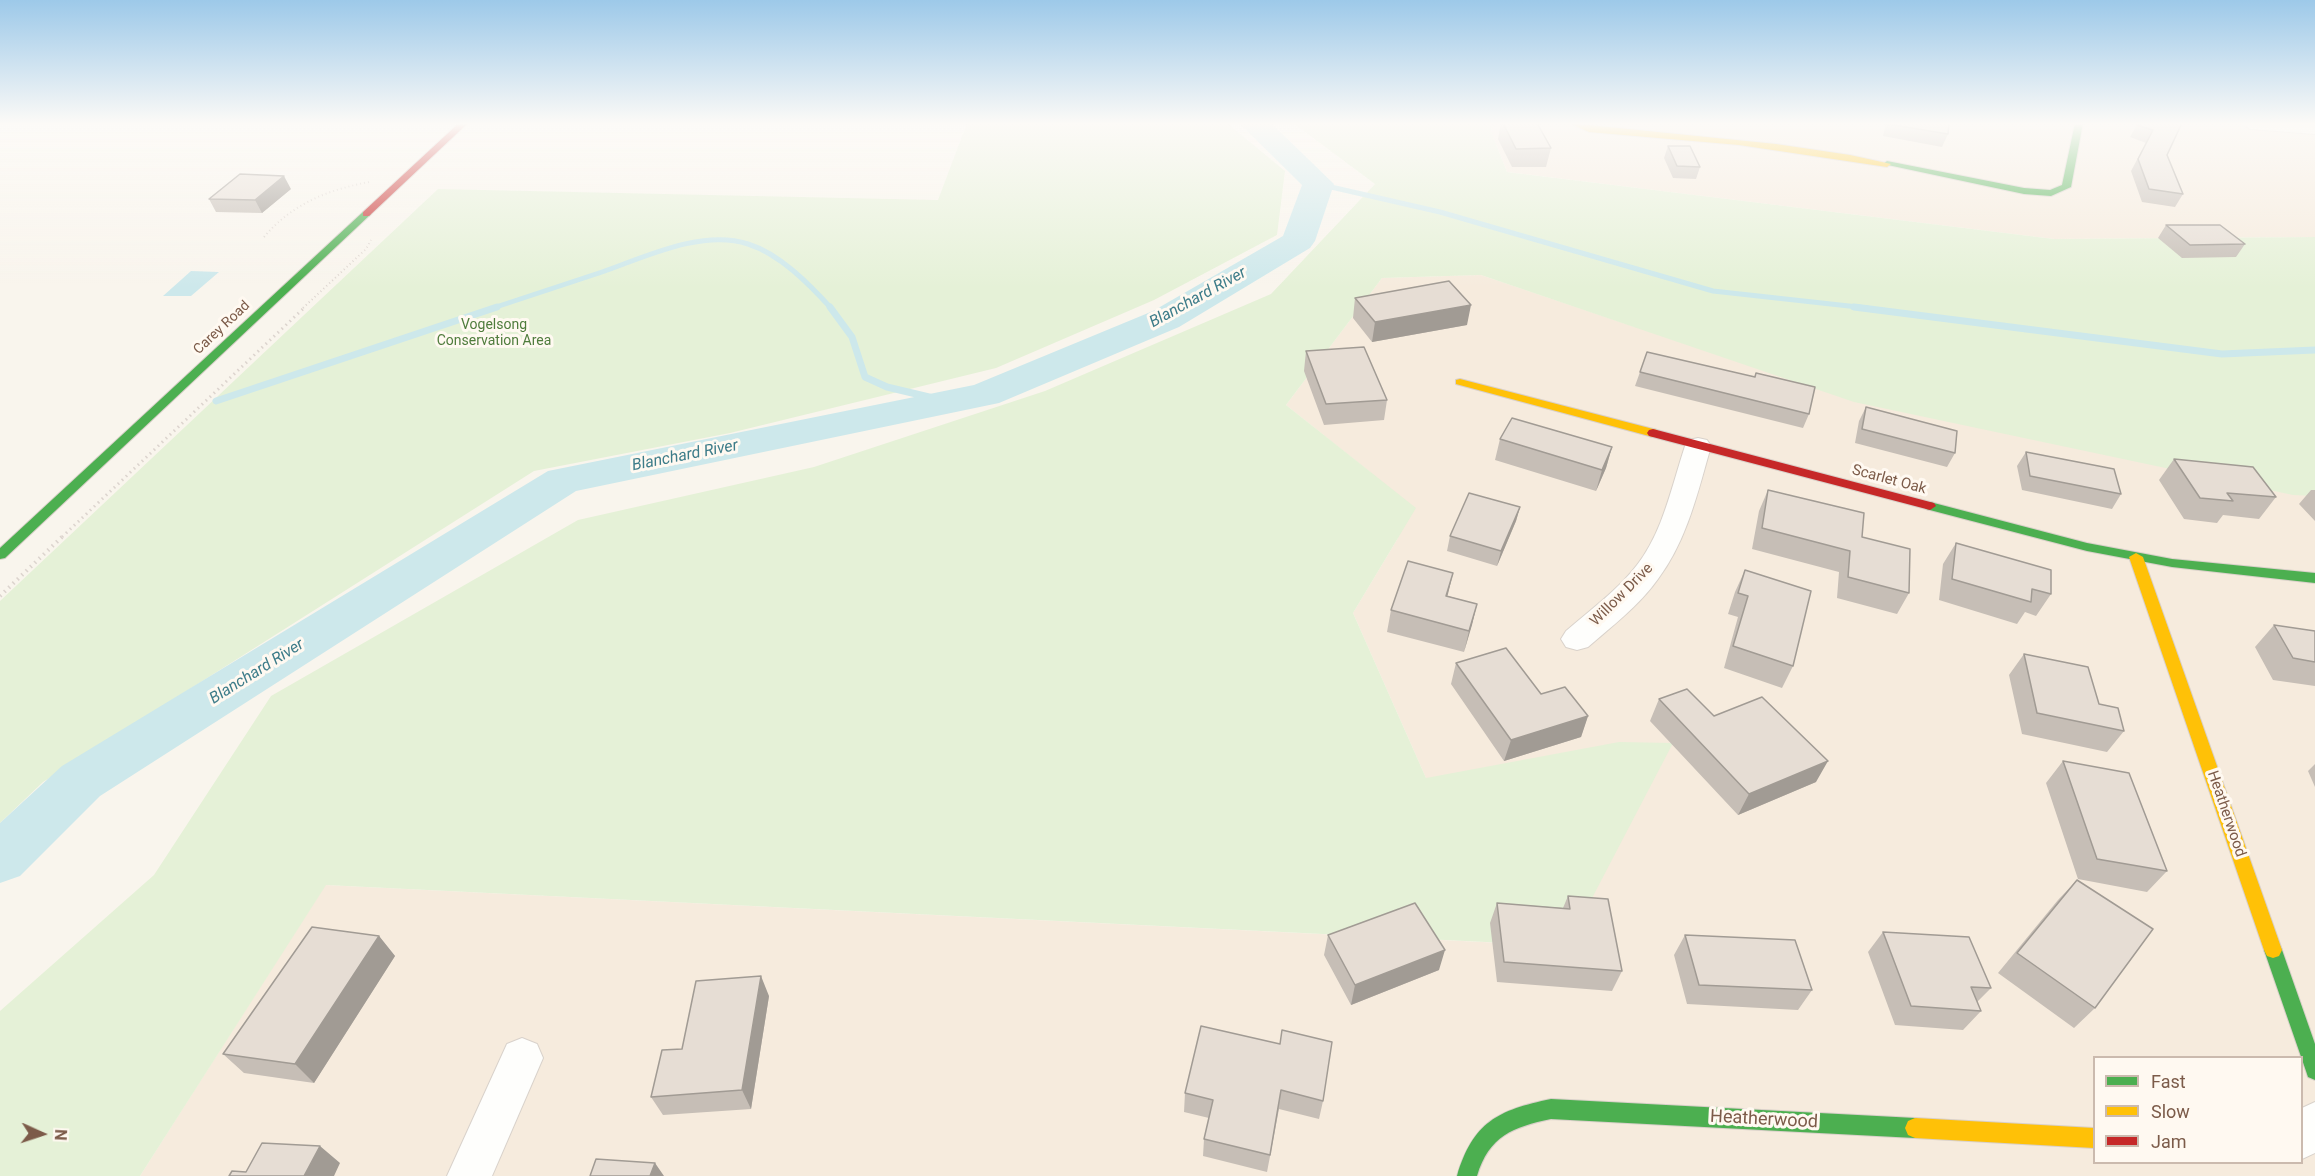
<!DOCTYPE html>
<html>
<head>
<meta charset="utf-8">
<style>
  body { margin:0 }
  #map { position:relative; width:2315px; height:1176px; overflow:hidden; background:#f9f5ed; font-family:Roboto,sans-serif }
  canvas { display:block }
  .legend { position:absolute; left:2093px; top:1056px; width:210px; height:108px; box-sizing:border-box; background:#fff9f1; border:2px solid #cbbaae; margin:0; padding:8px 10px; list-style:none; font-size:18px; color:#7c5b49 }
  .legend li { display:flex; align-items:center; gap:12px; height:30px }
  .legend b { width:30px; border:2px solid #cbbaae }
  .north { position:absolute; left:12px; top:1104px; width:60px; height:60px; -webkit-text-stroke:4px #fff9f1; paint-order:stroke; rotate:93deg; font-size:16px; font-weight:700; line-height:24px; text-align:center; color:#7c5b49 }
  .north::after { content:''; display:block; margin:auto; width:21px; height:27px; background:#7c5b49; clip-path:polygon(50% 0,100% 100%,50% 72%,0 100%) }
</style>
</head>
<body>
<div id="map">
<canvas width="2315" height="1176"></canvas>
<ul class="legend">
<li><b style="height:8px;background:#4caf50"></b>Fast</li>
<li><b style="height:8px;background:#ffc107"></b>Slow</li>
<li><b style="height:8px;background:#c62828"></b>Jam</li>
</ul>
<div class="north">N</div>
</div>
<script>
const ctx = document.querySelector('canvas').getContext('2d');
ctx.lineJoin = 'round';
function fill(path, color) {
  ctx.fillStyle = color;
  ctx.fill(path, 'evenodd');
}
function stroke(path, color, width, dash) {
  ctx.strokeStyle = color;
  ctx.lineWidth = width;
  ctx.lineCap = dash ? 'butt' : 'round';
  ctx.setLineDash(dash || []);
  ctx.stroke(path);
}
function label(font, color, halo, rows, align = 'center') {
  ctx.font = font + ' Roboto,sans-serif';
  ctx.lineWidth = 6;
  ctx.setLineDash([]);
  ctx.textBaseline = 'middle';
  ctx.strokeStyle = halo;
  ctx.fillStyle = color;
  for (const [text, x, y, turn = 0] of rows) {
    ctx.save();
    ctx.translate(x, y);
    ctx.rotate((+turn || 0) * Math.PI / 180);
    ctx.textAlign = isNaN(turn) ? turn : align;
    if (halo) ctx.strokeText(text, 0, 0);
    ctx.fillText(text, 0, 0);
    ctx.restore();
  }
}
fill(new Path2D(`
  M1494,123H2315V237L2054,239L1507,172L1491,131Z
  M1481,275L1635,327L2315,361V1176H140L325,885L1563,946L1426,778L1353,613L1398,538L1371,473L1286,405L1382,278ZM2094,1058H2302V1162H2094Z`), '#f6ebdd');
fill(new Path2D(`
  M967,123H1227L1285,171L1277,235L1154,300L996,368L730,433L534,471L43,782L0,823V601L438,189L938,200Z
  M1293,123H1494L1491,131L1507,172L2054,239L2315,237V496L2293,495L1854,402L1481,275L1382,278L1286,405L1416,508L1353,613L1426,778L1619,742L1673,743L1567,946L326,885L140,1176H0V1011L154,875L271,696L578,520L814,467L1045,391L1271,294L1375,184Z`), '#e5f1d7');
fill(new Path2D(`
  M191,271L219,272L191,296H163Z`), '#cde8eb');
stroke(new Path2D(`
  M1318,184L1440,212L1713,291L1867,308
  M493,308C529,296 565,284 602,272C645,257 702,229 748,244C780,254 809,284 831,308`), '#cde8eb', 5);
stroke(new Path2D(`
  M830,307L852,337L865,377L887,387L950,402
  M1854,307L2222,354L2315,350
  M216,401L497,307`), '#cde8eb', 7);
fill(new Path2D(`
  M1239,123H1271L1334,184L1315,241L1310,248L1179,327L999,403L576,491L100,796L20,876L0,883V823L62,766L548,471L974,385L1153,311L1283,236L1302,185Z`), '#cde8eb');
const street = new Path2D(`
  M2241,123H2315V134L2250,129Z
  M1698,438L1707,440L1711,446C1698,492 1687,540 1658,579C1639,606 1612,626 1588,647L1577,650L1566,647L1561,639L1566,631C1590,610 1617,591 1637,565C1663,532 1672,485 1685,446L1689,440Z
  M522,1038L537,1044L543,1058L492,1176H447L507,1044Z
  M2315,1102V1153L2302,1159V1108Z`);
const fast = new Path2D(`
  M2075,123H2083L2071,187L2051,196L2024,194L1883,164L1887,161L2024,188L2050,190L2062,185Z
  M363,212L371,214L5,558L0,559V548Z
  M1930,502L2087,543L2172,559L2315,573V583L2172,567L2087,551L1926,509L1924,506Z
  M2273,942L2279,944L2282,950L2315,1044V1080L2308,1077L2306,1071L2264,950L2267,944Z
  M1551,1099L1915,1118L1922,1121L1925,1128L1922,1135L1915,1138L1551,1119C1513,1127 1489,1136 1477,1176H1457C1473,1122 1498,1110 1551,1099Z`);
const slow = new Path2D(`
  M1569,123L1776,144L1850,155L1891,164L1887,167L1739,145L1589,132Z
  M1460,379L1657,430L1659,433L1653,437L1456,384V380Z
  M2136,553L2143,557L2282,950L2279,956L2273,958L2267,956L2264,950L2129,557Z
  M1915,1118L2094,1128V1148L1915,1138L1908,1135L1905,1128L1908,1121Z`);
const jam = new Path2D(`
  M459,123H468L369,216H363V212Z
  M1653,429L1934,503L1936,506L1930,510L1649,436L1647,433L1649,430Z`);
stroke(street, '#d9d2cb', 2);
stroke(fast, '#d9d0c9', 2);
stroke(slow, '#d9d0c9', 2);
stroke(jam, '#d9d0c9', 2);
stroke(new Path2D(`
  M264,237C292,204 327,190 369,182
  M303,308L366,249L371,240`), '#dcd4ce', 2, [1, 3]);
stroke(new Path2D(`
  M62,537L305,307`), '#dcd4ce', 3, [1.5, 4]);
stroke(new Path2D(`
  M0,596L63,536`), '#dcd4ce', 4, [1.5, 4.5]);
fill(street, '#fefefc');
fill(fast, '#4caf50');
fill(slow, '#ffc107');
fill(jam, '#c62828');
fill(new Path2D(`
  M1501,123H1537L1551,148L1546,167H1512L1498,139Z
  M1886,123H1949L1948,134L1942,147L1883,136Z
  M2182,123L2167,155L2183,194L2175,207L2142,202L2131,171L2146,143L2130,137L2137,125Z
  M1668,146L1700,167L1696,179L1673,178L1664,158Z
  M291,189L262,213L216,212L209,199Z
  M2166,225L2245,244L2236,257L2182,258L2158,238Z
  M1355,298L1467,325L1372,342L1353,318Z
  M1306,351L1387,400L1384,420L1324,425L1304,371Z
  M1640,372L1754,377L1756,373L1809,414L1803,428L1635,386Z
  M1866,407L1955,453L1947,467L1855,443L1859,421Z
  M1500,439L1612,447L1606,468L1596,491L1495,460Z
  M2026,452L2121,494L2112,509L2022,490L2017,466Z
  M2174,459L2276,497L2259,519L2223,515L2217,523L2184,519L2159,480Z
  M1768,490L1862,537L1909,593L1897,614L1837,598L1839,572L1752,549L1759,511Z
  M2311,490H2315V521L2299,504Z
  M1520,507L1516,521L1497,566L1447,551L1450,536Z
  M1956,543L2051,594L2036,616L2025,612L2017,624L1939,600L1943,564Z
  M1745,570L1793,666L1782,688L1724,668L1738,617L1728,614L1735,592Z
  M1448,596L1477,604L1464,652L1387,632L1391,610Z
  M2274,625L2315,631V686L2273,680L2255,647Z
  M2024,654L2124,731L2107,752L2022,734L2009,675Z
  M1456,663L1541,694L1588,716L1581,737L1504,761L1451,684Z
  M1659,699L1714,716L1816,782L1738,815L1650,721Z
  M2063,761L2167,871L2147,892L2078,879L2046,783Z
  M2315,764V787L2308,771Z
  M2077,880L2095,1008L2074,1028L1998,973L2058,900Z
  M1568,896L1622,971L1612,991L1497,982L1490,923L1497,903L1563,908Z
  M1883,932L1991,988L1977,1002L1981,1011L1963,1030L1895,1025L1868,952Z
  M1328,935L1439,970L1351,1005L1324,955Z
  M1685,935L1812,990L1798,1010L1687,1004L1674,955Z
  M379,936L395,956L314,1083L244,1073L223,1054Z
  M769,996L751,1109L663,1115L651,1097L682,1049Z
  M1280,1044L1323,1101L1319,1119L1279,1109L1267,1172L1203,1156L1204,1139L1209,1118L1184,1112L1185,1093Z`), '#c6beb6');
fill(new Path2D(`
  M284,176L291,189L262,213L255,200Z
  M1471,305L1467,325L1372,342L1375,322Z
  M1612,447L1606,468L1596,491L1602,470Z
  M1520,507L1516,521L1497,566L1501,551Z
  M1453,573L1448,594L1441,617L1446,596Z
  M1477,604L1472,625L1464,652L1469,631Z
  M1588,716L1581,737L1504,761L1511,740Z
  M1828,761L1816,782L1738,815L1749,794Z
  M379,936L395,956L314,1083L295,1064Z
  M1445,950L1439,970L1351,1005L1355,985Z
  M761,976L769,996L751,1109L742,1090Z
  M320,1146L340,1163L334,1176H304Z
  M655,1163L664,1176H650Z`), '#a19b94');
const building = new Path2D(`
  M1503,123H1537L1551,148L1516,149Z
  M1949,123L1948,134L1888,124V123Z
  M2140,123H2182L2167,155L2183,194L2149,189L2138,159L2153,130L2137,125Z
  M1668,146H1690L1700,167L1677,166Z
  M240,174L284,176L255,200L209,199Z
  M2166,225H2220L2245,244L2190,245Z
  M1449,281L1471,305L1375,322L1355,298Z
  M1364,347L1387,400L1326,404L1306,351Z
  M1647,352L1755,377L1756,373L1815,387L1809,414L1640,372Z
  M1866,407L1957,431L1955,453L1862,429Z
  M1512,418L1612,447L1602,470L1500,439Z
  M2026,452L2114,469L2121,494L2030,476Z
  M2174,459L2253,467L2276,497L2227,493L2233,501L2200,498Z
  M1768,490L1864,513L1862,537L1910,549L1909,593L1848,577L1850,551L1762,528Z
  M1469,493L1520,507L1501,551L1450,536Z
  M1956,543L2051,570V594L2032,589L2031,602L1952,579Z
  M1408,561L1453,573L1446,596L1477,604L1469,631L1391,610Z
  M1745,570L1811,591L1793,666L1733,646L1748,596L1738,593Z
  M2274,625L2315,631V662L2293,658Z
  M1506,648L1541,694L1565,687L1588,716L1511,740L1456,663Z
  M2024,654L2088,667L2099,704L2118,708L2124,731L2037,713Z
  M1687,689L1714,716L1762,697L1828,761L1749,794L1659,699Z
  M2063,761L2129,773L2167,871L2097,859Z
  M2077,880L2153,929L2095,1008L2017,953Z
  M1568,896L1608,899L1622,971L1504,962L1497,903L1570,909Z
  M1415,903L1445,950L1355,985L1328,935Z
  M312,927L379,936L295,1064L223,1054Z
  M1883,932L1969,937L1991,988L1971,987L1981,1011L1911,1006Z
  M1685,935L1795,940L1812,990L1699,985Z
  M761,976L742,1090L651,1097L662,1050L682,1049L696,981Z
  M1201,1026L1280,1044L1282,1030L1332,1042L1323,1101L1281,1090L1270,1155L1204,1139L1213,1100L1185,1093Z
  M262,1143L320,1146L304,1176H229L232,1171L246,1172Z
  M596,1159L655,1163L650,1176H590Z`);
fill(building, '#e6ddd4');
stroke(building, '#a19b94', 1.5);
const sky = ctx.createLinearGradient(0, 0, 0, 288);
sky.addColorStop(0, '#9dc9e9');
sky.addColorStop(0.43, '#fcfaf7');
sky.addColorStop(1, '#fcfaf700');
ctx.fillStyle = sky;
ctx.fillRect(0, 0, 2315, 288);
label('14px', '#4f7c3c', '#fff9f1', [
  ["Vogelsong",494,325],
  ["Conservation Area",494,341]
]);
label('14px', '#7c5b49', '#fff9f1', [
  ["Carey Road",222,328,-43]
]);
label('15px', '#7c5b49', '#fff9f1', [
  ["Scarlet Oak",1889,480,15],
  ["Willow Drive",1622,595,-45],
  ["Heatherwood",2226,814,71]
]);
label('italic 16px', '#3d7c89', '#fff9f1', [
  ["Blanchard River",1198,298,-29],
  ["Blanchard River",685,456,-11],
  ["Blanchard River",257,672,-32]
]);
label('18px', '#7c5b49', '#fff9f1', [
  ["Heatherwood",1764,1120,3]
]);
</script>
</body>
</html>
